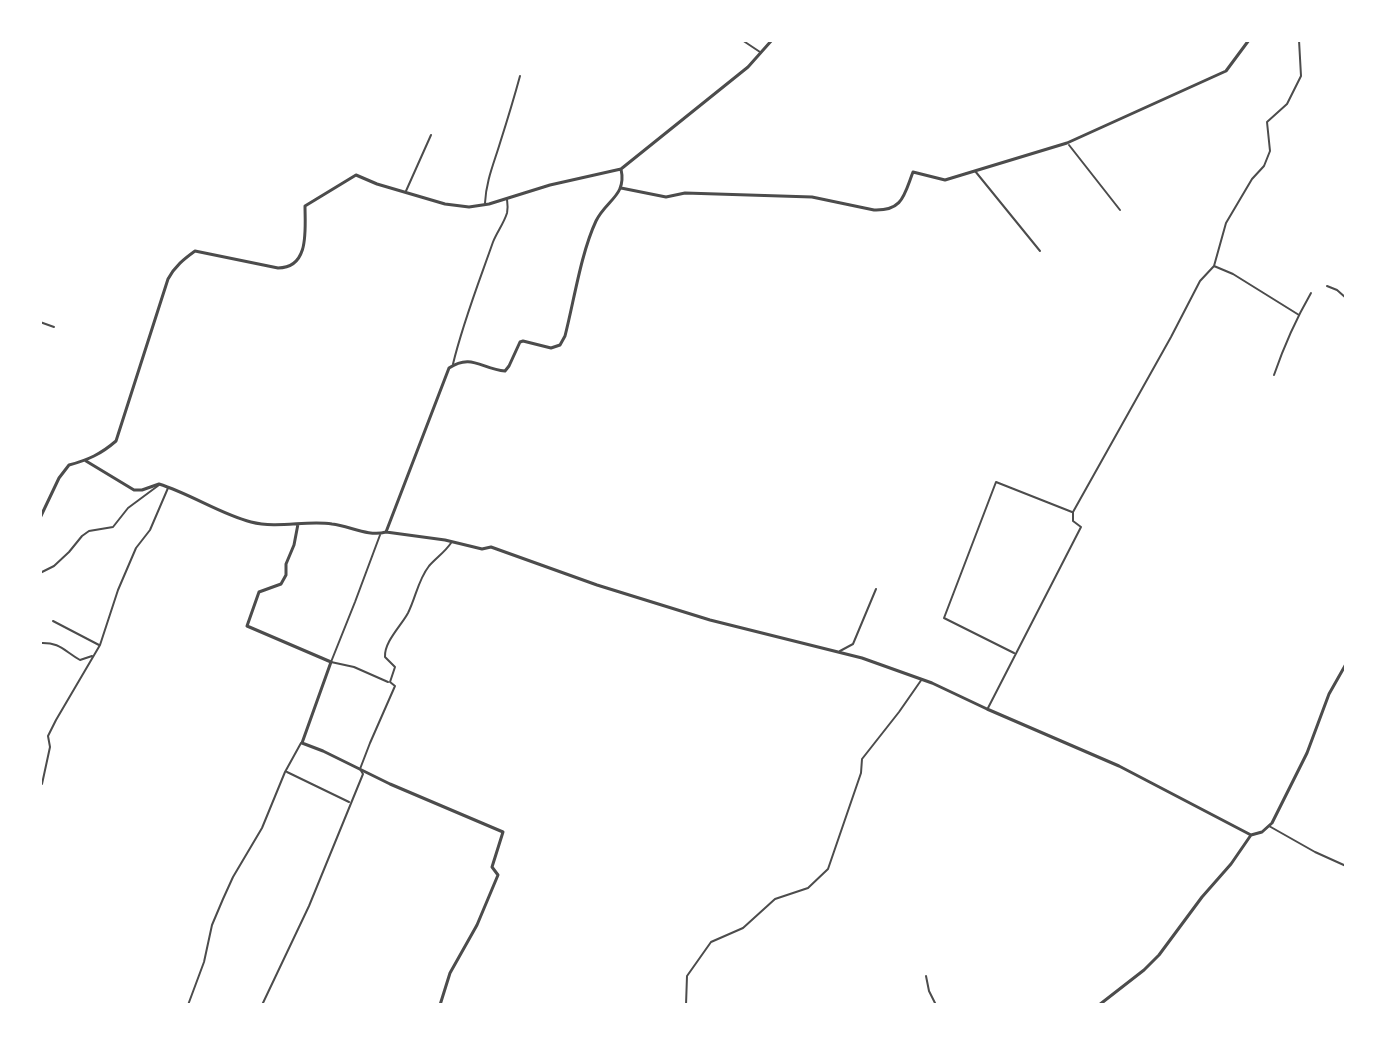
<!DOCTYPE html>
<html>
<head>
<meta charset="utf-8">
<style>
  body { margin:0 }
  #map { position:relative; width:1386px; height:1045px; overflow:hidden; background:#fff; font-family:"PT Sans Narrow",sans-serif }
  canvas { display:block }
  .frame { position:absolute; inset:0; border:42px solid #fff; pointer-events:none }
</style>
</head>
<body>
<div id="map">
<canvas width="1386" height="1045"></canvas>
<div class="frame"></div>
</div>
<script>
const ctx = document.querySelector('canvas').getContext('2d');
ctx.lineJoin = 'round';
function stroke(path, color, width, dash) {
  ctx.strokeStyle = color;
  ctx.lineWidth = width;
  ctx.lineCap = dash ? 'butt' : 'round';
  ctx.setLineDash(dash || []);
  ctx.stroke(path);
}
stroke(new Path2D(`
  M742,40L760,52
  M1069,145L1120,210
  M975,171L1040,251
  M406,191L431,135
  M485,203C486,181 494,163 500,143C507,121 514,98 520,76
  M1214,266L1233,274L1299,315
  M1327,286L1337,290L1346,298
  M40,322L54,327
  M453,364C463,322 479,282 493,242C497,232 504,223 507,213C508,206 508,207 507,200
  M1274,375C1284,346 1296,319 1311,293
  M1345,501L1346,502
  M380,535L355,602L331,662L354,667L388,682
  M40,573L54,566L69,552L82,536L89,531L113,527L128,508L159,485
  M53,621L99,645
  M40,643C60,642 64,651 80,660L92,656
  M840,651L853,644L876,589
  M1014,653L944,618L996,482L1072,512
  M988,708L1081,527L1073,521V512L1171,337L1200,281L1214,266L1226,223L1252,179L1264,166L1270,151L1267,122L1287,104L1301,76L1299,40
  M287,772L349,802
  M40,784H42L50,747L48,736L56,720L100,645L118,590L136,548L150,530L168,488
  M1269,826L1315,852L1346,866
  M926,976L929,991L936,1005
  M188,1005L204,962L212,925L223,899L233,877L262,828L285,772L301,743
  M262,1005L309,906L363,774L360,769L370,743L395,686L390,682L395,667L385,657C384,642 401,626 408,613C416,597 418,580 429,566C436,558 445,552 451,543
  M686,1005L687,976L711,942L743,928L775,899L808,888L828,869L861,773L862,759L899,712L922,679`), '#4c4c4c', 2);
stroke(new Path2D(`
  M621,188L666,197L685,193L812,197L874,210C903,211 904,195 913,172L945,180L1067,143L1226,71L1249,40
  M86,461L134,490H142L159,484C191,494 220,514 251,522C278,529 306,520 332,524C350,526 368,537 386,532L445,540L482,549L491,547L597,585L710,620L862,658L932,683L987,709L1119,766L1251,835
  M40,518L59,478L69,465C88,460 101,454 116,441L168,279C175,266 184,259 195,251L278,268C310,268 305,229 305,206L356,175L377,184L445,204L469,207L489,204L550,185L621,169L748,67L772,40
  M298,524L294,545L286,564V575L281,584L259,592L247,626L331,662L302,743L323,751L390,784L503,832L492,867L498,875L477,925L450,973L440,1005
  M386,532L449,368C471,353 482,369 505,371L509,366L520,342L523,341L551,348L560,345L565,336C574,301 581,253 596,221C606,200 627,196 621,169
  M1099,1005L1144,970L1159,955L1202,897L1231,864L1251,835L1262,832L1272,823L1307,753L1329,694L1346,664`), '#4c4c4c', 3);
</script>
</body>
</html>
